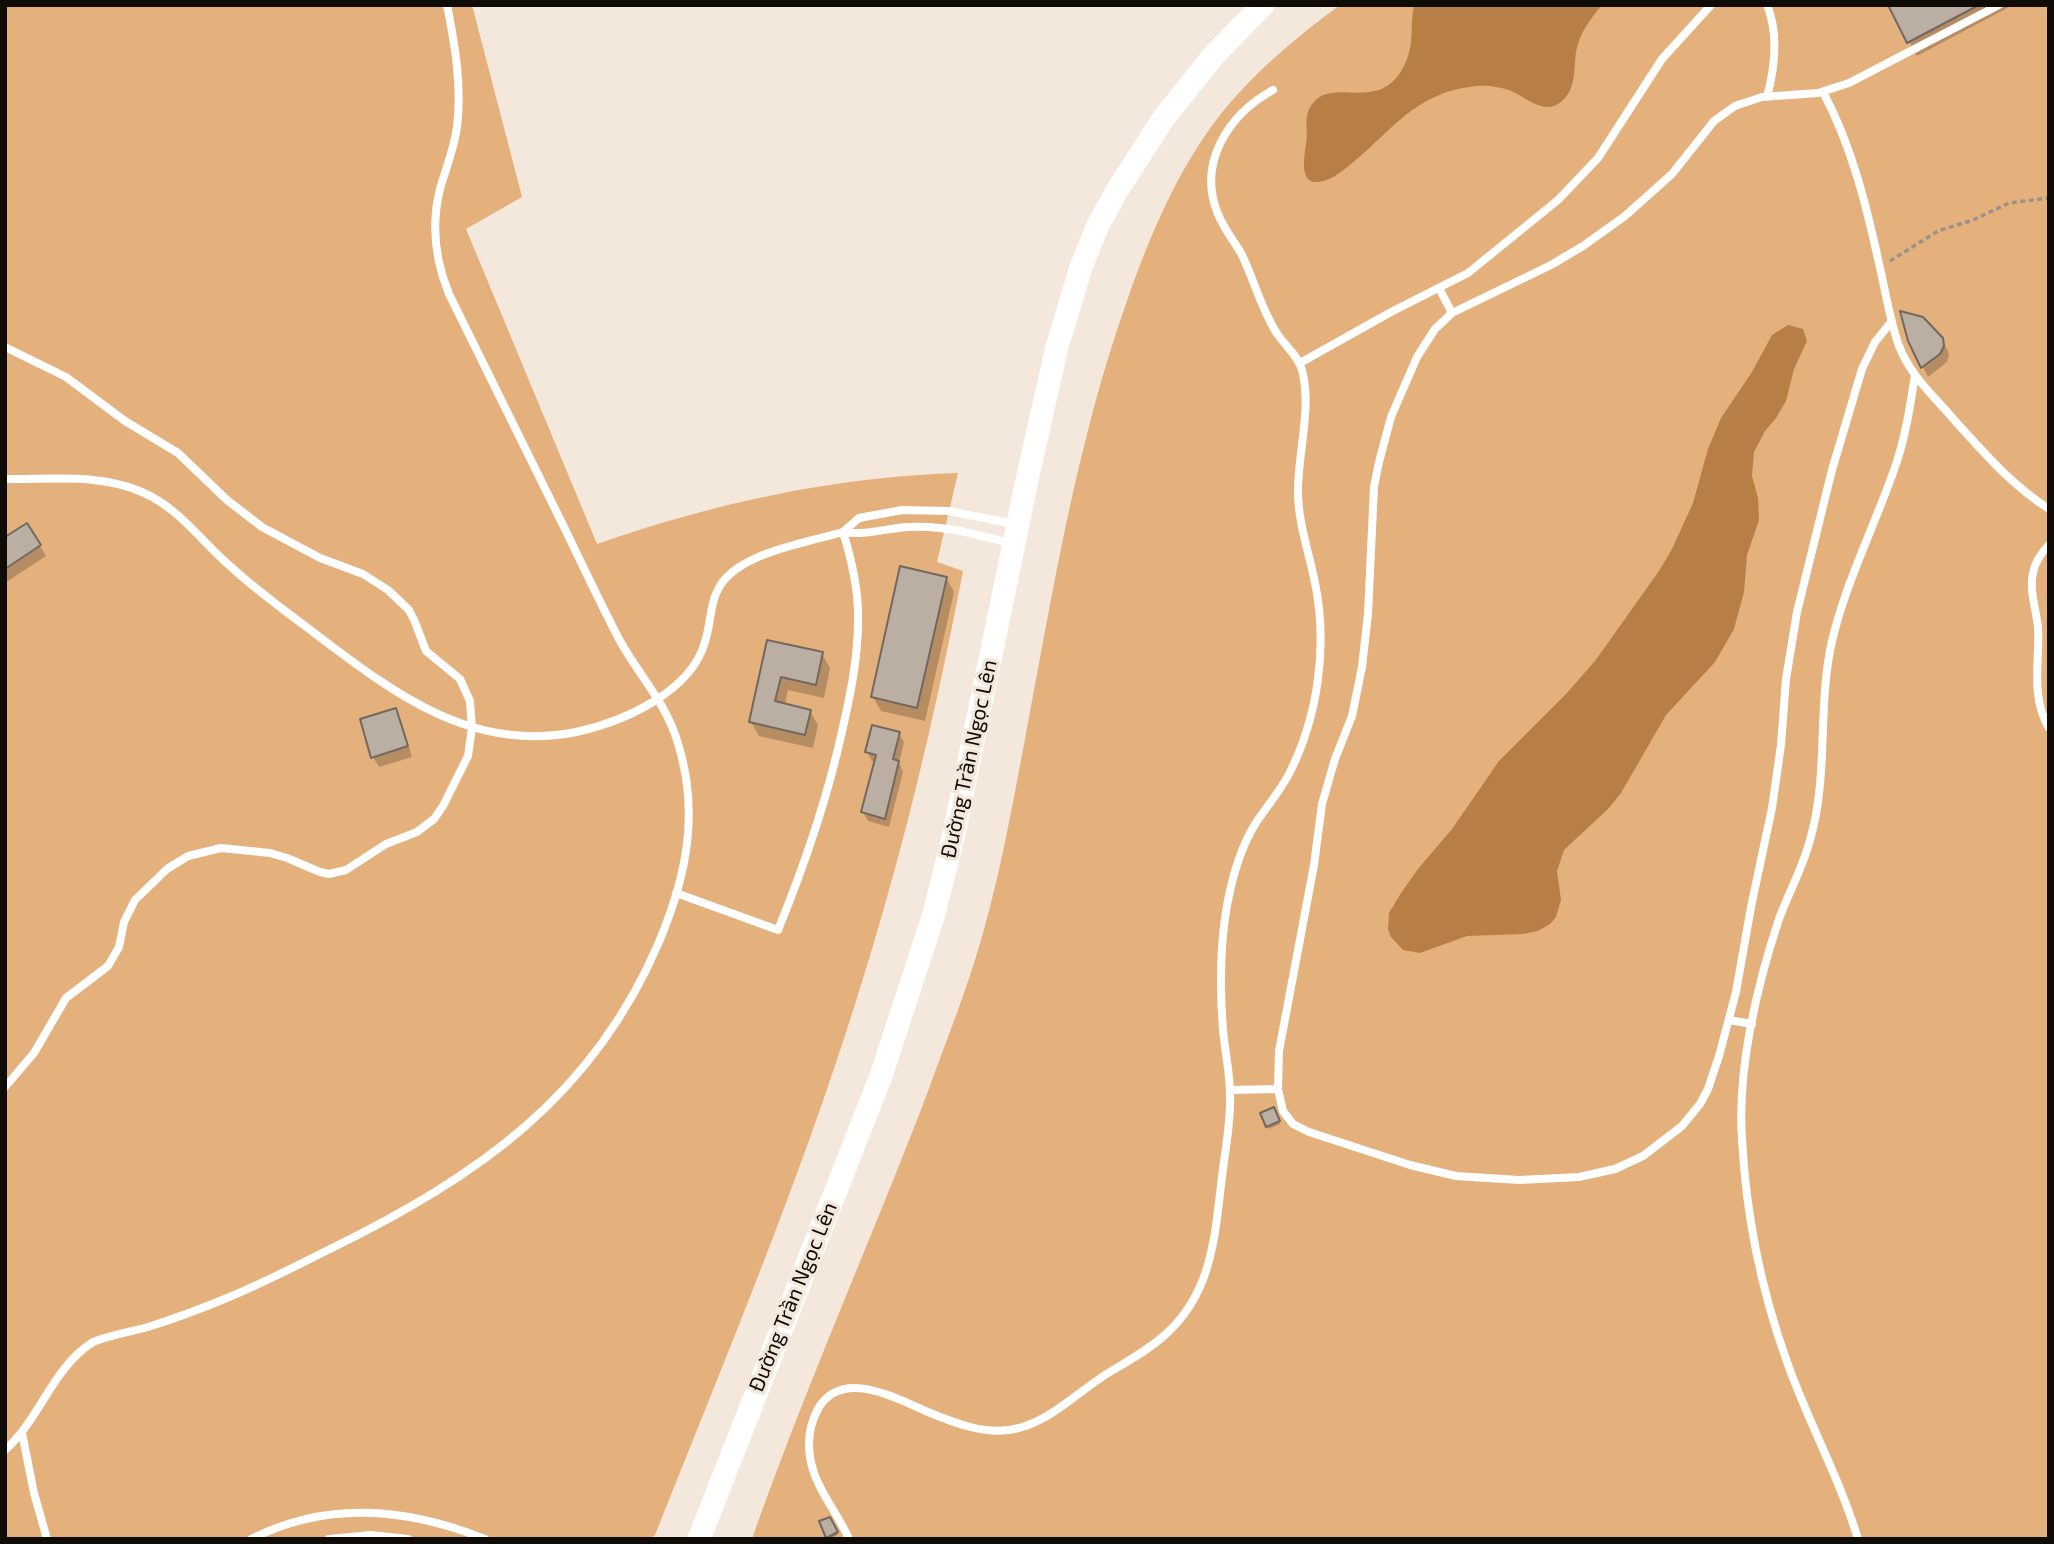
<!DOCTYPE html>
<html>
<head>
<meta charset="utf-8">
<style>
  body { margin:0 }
  #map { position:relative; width:2054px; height:1544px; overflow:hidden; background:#f4e7db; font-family:"Exo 2",sans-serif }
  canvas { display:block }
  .frame { position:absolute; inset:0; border:7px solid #0f0b07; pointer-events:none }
</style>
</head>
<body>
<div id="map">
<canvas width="2054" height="1544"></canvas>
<div class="frame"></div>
</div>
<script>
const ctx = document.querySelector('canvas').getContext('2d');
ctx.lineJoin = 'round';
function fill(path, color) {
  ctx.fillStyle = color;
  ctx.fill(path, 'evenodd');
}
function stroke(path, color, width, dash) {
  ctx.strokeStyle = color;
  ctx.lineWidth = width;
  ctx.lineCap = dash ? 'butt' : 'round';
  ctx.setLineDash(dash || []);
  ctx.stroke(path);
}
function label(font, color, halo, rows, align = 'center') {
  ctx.font = font + ' "Exo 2",sans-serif';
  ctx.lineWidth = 7;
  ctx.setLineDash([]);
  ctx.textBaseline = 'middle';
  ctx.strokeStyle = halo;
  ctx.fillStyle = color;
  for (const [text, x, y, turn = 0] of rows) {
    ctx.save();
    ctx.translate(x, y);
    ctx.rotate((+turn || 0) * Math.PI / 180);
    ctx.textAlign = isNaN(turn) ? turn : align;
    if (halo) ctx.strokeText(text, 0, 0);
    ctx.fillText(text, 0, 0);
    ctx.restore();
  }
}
fill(new Path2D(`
  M5,5H472L522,197L466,229L597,544C715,503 833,477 958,473L937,562L963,571C935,717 901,860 856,1001C799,1183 725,1359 655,1535L649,1539H5Z
  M1340,5H2049V1539H752C805,1388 870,1243 927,1094C943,1049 961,1005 975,960C998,887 1011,813 1025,739C1053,591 1077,440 1128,298C1150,235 1177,172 1217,119C1252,74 1294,39 1340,5Z`), '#e4b07c');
fill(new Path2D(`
  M1414,5H1602C1593,16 1584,27 1579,41C1571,61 1580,85 1562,101C1544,117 1527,97 1509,90C1499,87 1488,85 1477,86C1408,92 1386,142 1335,176C1301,194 1302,169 1306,144C1309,130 1302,116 1313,103C1335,75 1384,118 1407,59C1414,42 1410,23 1414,5Z
  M1788,325L1803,329L1807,341L1794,369L1786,401L1776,418L1765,431L1754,452L1752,476L1758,498L1759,520L1747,555L1744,592L1734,629L1715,662L1666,715L1621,793L1609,808L1564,850L1557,871L1561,900L1556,917L1550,924L1538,931L1523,934L1467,936L1420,953L1403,950L1391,937L1388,929L1389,913L1401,893L1418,869L1452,829L1499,761L1566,694L1595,661L1659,571L1672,549L1693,503L1708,449L1721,418L1752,372L1772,335Z`), '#b77f45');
fill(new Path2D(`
  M1890,5H2013L1917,56Z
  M1922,318L1940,334L1949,354L1947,362L1928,377L1910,340Z
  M27,525L46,556L5,583V540Z
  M946,578L954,592L925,721L881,711L873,697Z
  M769,642L822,654L830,668L824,698L788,690L785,705L810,711L818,725L813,748L759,736L751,722Z
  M395,710L401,720L412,757L379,767L373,757Z
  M899,734L904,742L899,763L903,772L889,827L868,821L863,812L876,762L872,761L867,752Z
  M1273,1109L1280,1124L1269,1129L1263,1114Z
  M829,1519L838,1535L828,1539L821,1522Z`), '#0003');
const building = new Path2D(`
  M1888,5H1979L1907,43Z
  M1900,311L1923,317L1943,338L1944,346L1940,354L1921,368L1908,341Z
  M27,523L41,545L5,569V537Z
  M900,566L947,577L917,708L871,697Z
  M767,640L823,652L816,685L781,677L775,701L811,710L805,735L749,722Z
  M396,708L408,746L371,758L360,719Z
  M872,725L900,732L893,759L899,761L885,819L861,812L876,755L865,752Z
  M1274,1107L1280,1121L1266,1127L1260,1113Z
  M830,1517L838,1532L826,1538L819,1521Z`);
fill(building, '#bbafa4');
stroke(building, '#73685e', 2);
stroke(new Path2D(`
  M1890,261L1938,231L1973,220L2009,203L2049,198`), '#9c9289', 3.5, [5, 3.5]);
stroke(new Path2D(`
  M1823,92C1852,146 1867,208 1880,268C1886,294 1890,321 1899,346C1911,377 1935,397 1956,422C1985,454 2012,485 2049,509
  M1767,97C1775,67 1779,34 1767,5
  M1439,288L1452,313
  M1892,321L1875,342L1862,369L1832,470L1797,612L1786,679L1781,745L1772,808L1751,907L1736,992L1719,1056L1708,1089L1700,1104L1682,1126L1643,1156L1615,1169L1579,1177L1519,1180L1456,1176L1410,1165L1309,1132L1293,1124L1283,1111L1278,1089L1279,1051L1314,865L1322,804L1335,759L1352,716L1362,667L1368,614L1374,487L1379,462L1391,417L1417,357L1435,329L1452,313L1551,265L1583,246L1625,216L1672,174L1714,121L1735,106L1762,97L1818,93L1849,83L1999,5
  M5,347L66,377L125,421L178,453L227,500L262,527L320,558L363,574L388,590L409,610L415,622L426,651L460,679L470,701L472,728L468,756L443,806L434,819L417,832L386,844L346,870L329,874L320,872L287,858L270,853L221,848L188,856L167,869L135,900L124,922L119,947L108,966L66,998L34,1053L5,1087
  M1300,363L1391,312L1468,273L1558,200L1598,158L1662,59L1711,5
  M5,479C51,480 99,473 142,492C179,508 200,540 230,566C257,591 288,613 317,635C395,694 472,753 576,732C623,722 691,692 705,642C712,620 709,596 726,578C751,551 809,542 843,532C852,561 859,590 858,621C858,657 851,692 843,727C828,797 805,864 778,930L676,893
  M1013,544C979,535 944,525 909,527C885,528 867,536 843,532L859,518L902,510L949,511L1014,524
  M2049,545C2041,553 2035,562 2033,573C2029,590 2036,609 2038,627C2040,661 2030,696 2049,728
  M1729,1020L1752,1024
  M1230,1090L1278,1089
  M22,1433L34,1493L47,1539
  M5,1450C41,1418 52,1368 93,1342C111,1335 130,1332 148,1327C173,1319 198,1310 222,1300C260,1285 296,1266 332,1248C478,1176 593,1097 659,942C687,875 700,811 677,740C665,702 639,675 620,641C600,603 582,564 563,525C525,448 487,371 449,294C435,260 431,225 440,189C446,168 454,149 457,127C462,86 455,45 447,5
  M251,1539C328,1500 407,1508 485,1539
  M329,1539L371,1535L408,1539
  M849,1539C839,1516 822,1496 814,1473C807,1452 807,1429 818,1409C842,1367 897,1399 928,1412C952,1422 982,1434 1009,1430C1046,1425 1074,1395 1105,1375C1126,1362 1149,1350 1167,1333C1215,1289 1215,1229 1223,1169C1226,1145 1231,1120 1230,1095C1230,1073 1225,1052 1223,1030C1220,993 1220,955 1225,918C1230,884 1239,849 1257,821C1268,805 1280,791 1289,774C1318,717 1328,646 1315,583C1309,552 1298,523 1298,491C1298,452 1312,408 1302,370C1298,355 1284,345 1276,332C1261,308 1254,280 1242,255C1234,241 1224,229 1218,214C1197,163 1228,115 1273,90
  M1858,1539C1839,1476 1807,1420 1786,1359C1761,1289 1746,1213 1742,1139C1737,1070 1757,985 1779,919C1789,892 1803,867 1810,840C1829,776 1817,707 1832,641C1846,582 1874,527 1894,470C1905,440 1910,407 1915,375`), '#fff', 8);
stroke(new Path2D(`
  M699,1539L881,1076L933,917L953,838L1029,471L1057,347L1081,267L1098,225L1118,189L1163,119L1214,55L1263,5`), '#fff', 23);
label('21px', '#0f0b07', '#f4e7db', [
  ["Đường Trần Ngọc Lên",969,759,-78],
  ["Đường Trần Ngọc Lên",793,1297,-68]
]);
</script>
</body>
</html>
